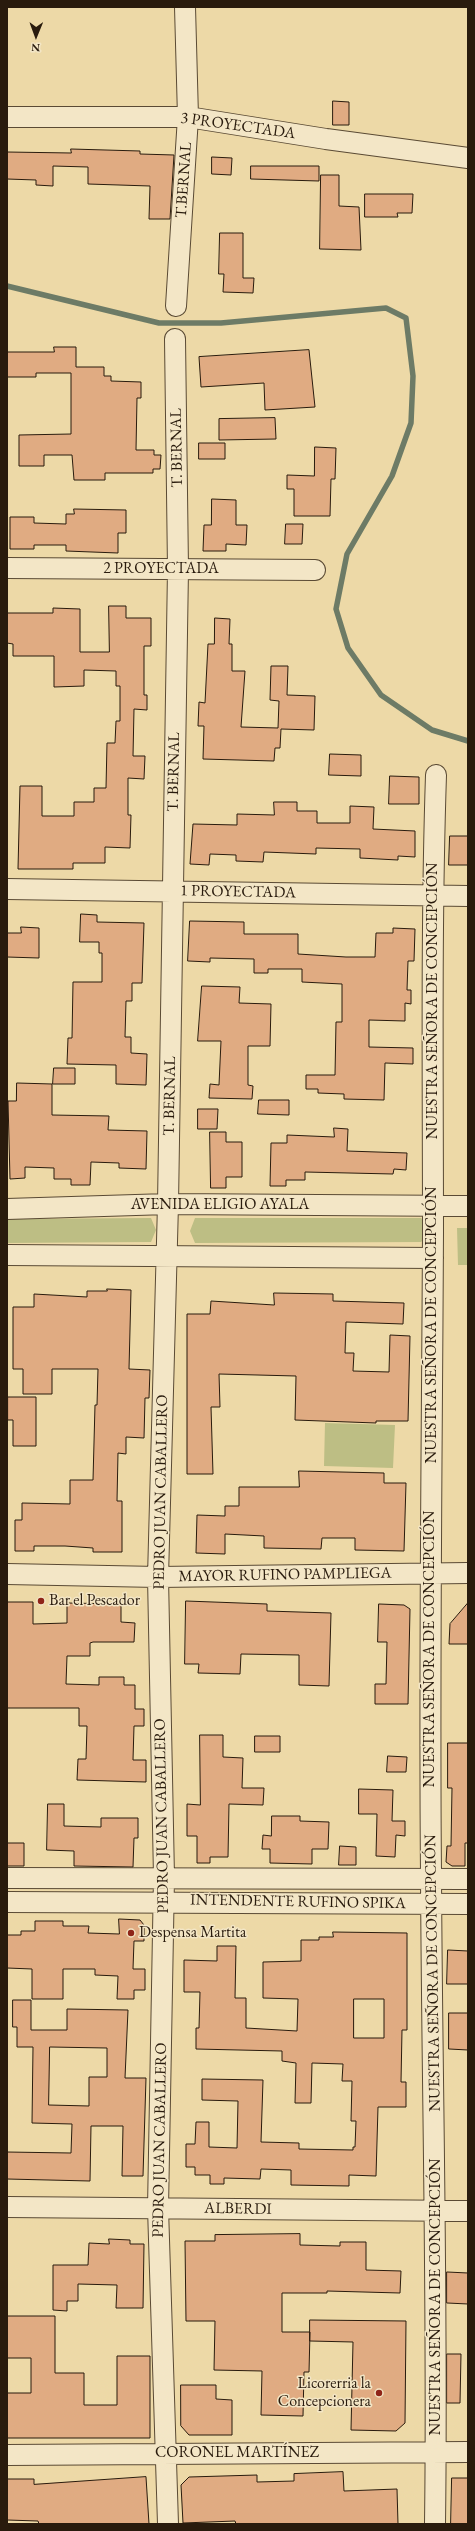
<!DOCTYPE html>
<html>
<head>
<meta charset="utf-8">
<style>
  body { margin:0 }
  #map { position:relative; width:475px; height:2531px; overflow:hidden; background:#edd9a7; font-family:"EB Garamond",serif }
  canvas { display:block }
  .frame { position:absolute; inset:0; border:8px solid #291b0d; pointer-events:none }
  .north { position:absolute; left:16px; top:16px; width:40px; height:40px; -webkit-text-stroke:3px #f3e6c6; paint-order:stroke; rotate:181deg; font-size:11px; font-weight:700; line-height:16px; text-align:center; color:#291b0d }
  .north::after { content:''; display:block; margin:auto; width:14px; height:18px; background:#291b0d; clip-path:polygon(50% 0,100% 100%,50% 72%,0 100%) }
</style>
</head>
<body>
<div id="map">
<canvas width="475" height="2531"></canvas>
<div class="frame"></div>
<div class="north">N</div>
</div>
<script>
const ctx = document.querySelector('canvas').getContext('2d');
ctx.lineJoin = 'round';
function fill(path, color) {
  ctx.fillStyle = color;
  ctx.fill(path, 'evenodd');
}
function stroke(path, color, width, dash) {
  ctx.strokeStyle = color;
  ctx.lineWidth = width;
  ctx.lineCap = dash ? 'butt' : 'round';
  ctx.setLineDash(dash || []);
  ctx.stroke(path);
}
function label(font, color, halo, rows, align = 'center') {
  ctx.font = font + ' "EB Garamond",serif';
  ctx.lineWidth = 3;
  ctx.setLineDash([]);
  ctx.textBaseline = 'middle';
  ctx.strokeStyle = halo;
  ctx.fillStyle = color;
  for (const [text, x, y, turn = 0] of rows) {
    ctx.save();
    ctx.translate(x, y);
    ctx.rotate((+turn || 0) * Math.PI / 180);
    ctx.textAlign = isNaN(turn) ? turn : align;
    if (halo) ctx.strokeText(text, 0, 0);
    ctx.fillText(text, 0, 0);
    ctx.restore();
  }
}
fill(new Path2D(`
  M151,1218L156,1230L151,1242L7,1243V1219Z
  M421,1218L424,1221V1239L421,1242L195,1243L190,1231L195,1218Z
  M457,1228H468V1265H458Z
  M325,1423L395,1425L393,1468L324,1466Z`), '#bdbe84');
stroke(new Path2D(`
  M7,286L159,323H221L386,308L406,318L413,376L411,423L392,476L347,554L336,609L348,648L381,695L432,730L468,741`), '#6d7b66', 5.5);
const building = new Path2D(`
  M333,101L349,102V125H333Z
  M71,149L140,151V154L174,155L170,219H149L150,186L88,184V167L53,166V186L36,185V180L7,179V152L71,153Z
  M212,157L232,158L231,175L212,174Z
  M251,166H319V181L251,179Z
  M321,175H339V206L359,207L361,250L320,249Z
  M365,194H413L412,213H397L398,217H365Z
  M220,233H243V278H254L253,293L223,292L224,274H219Z
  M54,347H76V367H104V376H111V381L141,382V398H137L136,450H154V455H161L160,469H153V473H105V480H74L72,455H44V466H19V435L71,434V373H36V377H7V352H54Z
  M309,350L315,407L265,410L264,383L201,387L199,357Z
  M275,418L276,439L219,440V419Z
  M199,443H225V459H199Z
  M315,447L336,448L335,479H331L330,516H294V489H287V475L314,476Z
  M212,499L236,500V525H247L246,545L226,544V551H203L204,525H211Z
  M74,509L126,510V533H118V553L66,551V545H34V549H10V517H34V523L66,524V514H74Z
  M286,524H303L302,544H285Z
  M109,606H126V618H151V646H144V695H147V710L134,709L133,756H145L144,779L128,778V815H131L130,848L105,847V863H73V869H18L20,786H42V816H74V802H94V788H106L107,743H115L116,721H120V686H116V671L84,670V686L54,687V656H13V644L7,643V613H53V608L80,609V652H109Z
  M215,618L230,619L229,644H232V671H245L241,727L278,728L279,701L270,700L271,666H288L287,695L315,696L314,730L281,729L280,748H275L274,761L203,759L204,726H198L199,702L205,703L208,644H214Z
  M330,754L361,755V776L329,775Z
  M390,776L419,777V804H389Z
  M274,802H297V811H317V823H350V806L374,807L373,829L415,831V857L398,856V860L360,858V849L316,848V854L264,852L263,862L236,861V855L210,854L209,865L190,864L193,824L237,825V814L274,815Z
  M450,836H468V865H449Z
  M81,914L97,915V922L144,923L142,983H132V1001H126L125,1037H131V1053L147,1054L146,1085L116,1084V1065L67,1064L68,1038H72L73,982H102V953H99V942H80Z
  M190,921L244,922V934H298V954L346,957H375L376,933H393V928L415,929L414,961H408L407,990H411V1004L405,1003V1021L369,1020V1047L413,1048V1064L385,1063L384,1100L344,1099V1094L318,1093V1089H306V1075H335L336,1022H342V984L302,982V969H268V973H254V959L210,958V962L188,961Z
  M21,927L39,928V958L7,957V933H21Z
  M202,986L240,987L239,1003L271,1004L270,1046H248V1085L253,1086L252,1099L209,1098L210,1084L219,1085L221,1041H198Z
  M54,1068H75V1084H53Z
  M17,1083L52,1084V1115L109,1116L108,1130L147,1131L146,1169L119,1168V1163L91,1162L90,1185H71V1179H54V1168L25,1167V1178L10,1179L8,1101H16Z
  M259,1100H289V1115L258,1114Z
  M198,1109H218L217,1129H198Z
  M334,1128L348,1129L347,1151L407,1153L406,1170L394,1169L393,1174L305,1172V1180H286V1186H270L271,1143H287V1135L334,1137Z
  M210,1132H226V1142H242V1177H226V1188H211Z
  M107,1289L131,1290L129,1369L150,1370L149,1398H145L144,1438L126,1437V1454L118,1453L117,1501H122V1552H93V1548L65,1546H34V1551H15V1520H22V1503L70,1504V1480H93L95,1405H97L98,1369H52V1394H23V1369H13V1307H34V1294L87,1297V1291H107Z
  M274,1293L333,1294V1301L404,1303L403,1324L346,1322L345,1353H354L353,1371L389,1372L390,1335L410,1336L408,1421H376V1423L295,1420L296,1376L219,1374L220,1407H211L213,1474H187V1314H210L211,1301L274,1305Z
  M8,1397H36V1446H13V1420H8Z
  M299,1471L384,1473V1483H406L404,1551L355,1550V1538H322L321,1549L264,1548V1536L225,1534V1554L196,1553L197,1515L225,1516V1506H239V1487H299Z
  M186,1601L267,1604V1611L331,1613L329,1686L299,1685V1655L241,1654L240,1674L198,1673L199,1664H185Z
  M7,1602H33V1624L67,1623V1603L121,1604V1622L135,1623L134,1642H93L90,1643V1656H67L66,1684L99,1685V1677H124V1685H135V1709H144V1726H134L133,1760H146V1782L77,1780L78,1759H86L87,1726H79V1708H7Z
  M468,1603V1644H449L450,1624Z
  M379,1604L404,1605L410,1609L408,1704H375V1684H386L387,1642H378Z
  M200,1735H223V1757L243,1758L242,1788H264L263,1805L229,1804L228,1857H210V1863H197V1836H187V1804L200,1805Z
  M255,1736H280V1752H255Z
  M448,1743H468V1843H465V1866H452L446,1862L447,1846H451L452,1788H448Z
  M388,1756L407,1757L406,1772H387Z
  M359,1789L393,1790L392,1821H405V1836L396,1835L395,1857L376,1856L377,1814H359Z
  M48,1804H64V1826L101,1827V1818H138V1838H134L133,1867L74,1866V1851L47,1850Z
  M272,1816H300V1821L329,1822L328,1849H312V1864L270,1863V1849H262L263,1835L271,1836Z
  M7,1843H24V1866H7Z
  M340,1846L356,1847V1865H339Z
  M119,1919L140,1920L144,1925V1941H134L133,1969H145V1990H134V1999H117L118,1976L95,1975V1969H63V1999H32V1969L7,1968V1935H21V1931H35V1921H63V1926H89L88,1933L119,1934Z
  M333,1932L407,1933V2030H402L401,2082H406V2107H378L376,2176L349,2175V2186L291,2185V2170L261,2169L260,2179L224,2178V2184H210V2175H195V2167H186V2144H195L196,2122H209V2147L237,2148L238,2101L202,2100V2079L263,2080L261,2142L299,2143V2149L353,2150V2147H355L356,2121H351L352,2081H342L343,2064L312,2063L311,2103H295L296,2063L282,2061V2051L196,2049V2028H199L200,1992H184V1960L217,1961V1946H236L235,1998H246V2028L297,2031L298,1999L263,1998V1962L301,1961V1940H319V1937H333ZM354,1999H384V2038H354Z
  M448,1950L468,1951V1984H447Z
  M13,2000H31V2030H67V2009L128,2010L125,2078H146L143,2176H122L123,2126H91L90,2181L7,2179V2152L71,2153L72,2124L32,2123L33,2047H17V2027H13ZM50,2047L107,2048V2077H89V2106L49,2105Z
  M449,2013H468V2050L449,2049Z
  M300,2234V2245L340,2246V2242H366V2270L401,2271L400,2293L327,2291V2293H282V2332H310L309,2372H304L303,2416L261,2415L262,2371L214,2370L215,2321H186L185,2241H215V2235Z
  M109,2239L130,2240V2244H144L143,2308H116L117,2285L78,2284V2301H67V2311L53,2310V2265H88L89,2243L109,2244Z
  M447,2272L468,2273V2304L447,2303Z
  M7,2316H55V2373H84V2405H117V2356H150V2438H7V2393H31V2358H7Z
  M310,2320L406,2321L405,2423L396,2431L351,2430L353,2342L310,2341Z
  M447,2354H461L460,2403H447Z
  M181,2385H216V2399L232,2400V2435H189L181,2426Z
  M343,2472L344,2491L397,2489L398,2524H236L235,2521L183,2523L181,2485L189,2477L257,2475V2482L294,2481V2474Z
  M146,2477L149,2524H39L38,2521L7,2520V2479H34V2484Z
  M452,2478H468V2524H451Z`);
fill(building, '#e0ab82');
stroke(building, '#291b0d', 1);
const minor = new Path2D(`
  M7,117H188L326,139L468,158
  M176,306L188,117L185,7
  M7,568L315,570
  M7,889L468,896
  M7,1209L168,1204L468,1206
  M7,1255L433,1258
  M7,1574L158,1577L468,1573
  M7,1878L468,1879
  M7,1902L468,1904
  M7,2207L468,2211
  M7,2455L468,2452
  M168,2524L158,2208L164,1877L158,1577L168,1204L178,569L175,339
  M435,2524C438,2307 432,2090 431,1873C429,1660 432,1446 433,1232C433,1079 431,927 436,775`);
stroke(minor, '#5a4a34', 22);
stroke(minor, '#f3e6c6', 20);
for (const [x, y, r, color] of [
  [41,1601,4,"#8f2418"],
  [131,1933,4,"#8f2418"],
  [379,2393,4,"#8f2418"]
]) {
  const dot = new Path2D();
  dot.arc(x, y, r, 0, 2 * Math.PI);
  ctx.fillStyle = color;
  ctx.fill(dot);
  stroke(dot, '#f3e6c6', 1.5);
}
label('16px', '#291b0d', '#f3e6c6', [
  ["3 PROYECTADA",238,126,8],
  ["T.BERNAL",184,180,-86],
  ["T. BERNAL",177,448,-91],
  ["2 PROYECTADA",161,569],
  ["T. BERNAL",174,772,-89],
  ["1 PROYECTADA",238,892,1],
  ["NUESTRA SEÑORA DE CONCEPCIÓN",433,1001,-90],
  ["T. BERNAL",170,1096,-89],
  ["AVENIDA ELIGIO AYALA",220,1205],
  ["NUESTRA SEÑORA DE CONCEPCIÓN",432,1325,-90],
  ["PEDRO JUAN CABALLERO",161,1492,-89],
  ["MAYOR RUFINO PAMPLIEGA",285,1575,-1],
  ["NUESTRA SEÑORA DE CONCEPCIÓN",430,1649,-90],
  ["PEDRO JUAN CABALLERO",162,1816,-91],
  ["INTENDENTE RUFINO SPIKA",298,1902,1],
  ["NUESTRA SEÑORA DE CONCEPCIÓN",433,1973,-91],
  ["PEDRO JUAN CABALLERO",160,2140,-89],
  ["ALBERDI",238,2209,1],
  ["NUESTRA SEÑORA DE CONCEPCIÓN",436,2297,-90],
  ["CORONEL MARTÍNEZ",237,2453]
]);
label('16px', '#291b0d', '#f3e6c6', [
  ["Bar el Pescador",49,1601],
  ["Despensa Martita",139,1933],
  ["Licorerria la",371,2384,"right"],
  ["Concepcionera",371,2402,"right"]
], 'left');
</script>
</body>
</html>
